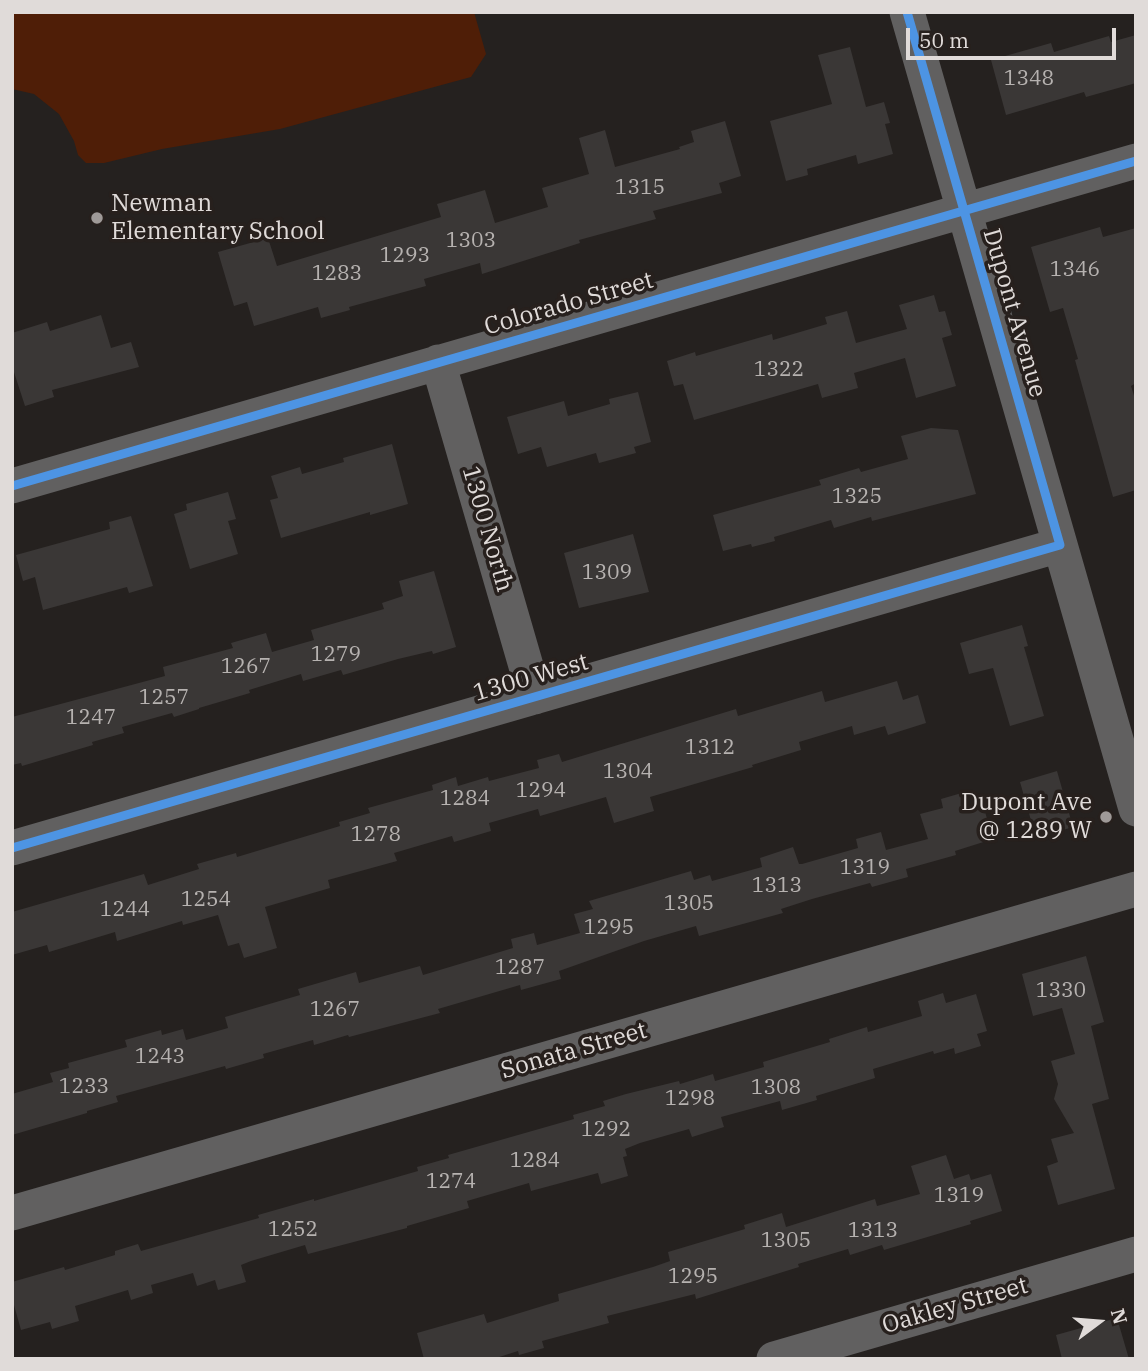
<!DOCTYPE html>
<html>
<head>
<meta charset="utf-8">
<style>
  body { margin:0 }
  #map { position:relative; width:1148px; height:1371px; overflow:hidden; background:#25211f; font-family:"IBM Plex Serif",serif }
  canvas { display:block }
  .frame { position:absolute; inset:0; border:14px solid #e0dbd9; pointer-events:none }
  .north { position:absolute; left:1064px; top:1287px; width:70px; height:70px; -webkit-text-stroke:5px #27201d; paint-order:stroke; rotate:74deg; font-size:19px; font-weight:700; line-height:28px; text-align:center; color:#e0dbd9 }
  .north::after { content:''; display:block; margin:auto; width:24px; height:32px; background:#e0dbd9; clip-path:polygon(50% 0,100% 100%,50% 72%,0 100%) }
  .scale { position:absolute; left:906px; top:28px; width:210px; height:32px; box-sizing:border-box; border:4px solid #e0dbd9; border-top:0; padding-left:9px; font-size:21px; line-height:24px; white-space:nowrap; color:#e0dbd9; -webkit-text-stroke:5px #27201d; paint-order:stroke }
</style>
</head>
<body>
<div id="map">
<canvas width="1148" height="1371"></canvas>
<div class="frame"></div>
<div class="north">N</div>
<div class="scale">50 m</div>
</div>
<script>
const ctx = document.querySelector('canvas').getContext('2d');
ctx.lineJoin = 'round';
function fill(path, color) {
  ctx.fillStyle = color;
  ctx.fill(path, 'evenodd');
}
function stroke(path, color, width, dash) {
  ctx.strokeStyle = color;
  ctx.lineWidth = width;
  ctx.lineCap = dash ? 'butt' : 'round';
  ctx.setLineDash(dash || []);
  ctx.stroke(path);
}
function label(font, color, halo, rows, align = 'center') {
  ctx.font = font + ' "IBM Plex Serif",serif';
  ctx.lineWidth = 7;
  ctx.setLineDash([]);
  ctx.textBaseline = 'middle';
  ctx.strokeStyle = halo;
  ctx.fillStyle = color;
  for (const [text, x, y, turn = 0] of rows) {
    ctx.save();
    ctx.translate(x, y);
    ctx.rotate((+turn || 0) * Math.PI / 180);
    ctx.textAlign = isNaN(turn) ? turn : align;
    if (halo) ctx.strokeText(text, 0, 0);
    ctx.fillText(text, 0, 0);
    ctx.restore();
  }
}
fill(new Path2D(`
  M12,12H474L486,54L471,77L280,129L162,149L104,163H86L78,155L74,141L59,114L34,94L12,89Z`), '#4f1e07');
fill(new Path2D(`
  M1136,35V83L1086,97L1084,92L1006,115L991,60L1051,43L1054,52L1109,36L1111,42Z
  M850,47L866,107L884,102L890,123L885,124L893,154L858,164L856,155L807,169L808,175L786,181L770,121L832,104L818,55Z
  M725,121L741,176L719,183L722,193L653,211L656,219L579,240L580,243L482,274L480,263L424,279L426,286L349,307L350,310L321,318L318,307L254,326L247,302L234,306L218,252L268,238L277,266L441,217L437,204L485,190L495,223L548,207L542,188L589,174L579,138L605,130L615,167L680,149L679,147L694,142L691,131Z
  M1100,227L1103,237L1136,228V383L1131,386L1136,402V490L1113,497L1075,360L1078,359L1063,308L1050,312L1031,247Z
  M934,295L939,312L945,311L952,335L942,338L956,386L916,398L905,358L854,373L858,388L822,398L818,384L694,420L683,384L674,386L667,361L695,352L696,356L772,334L773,340L827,324L825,317L847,311L856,343L907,329L899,305Z
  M101,315L111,348L131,342L139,367L52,390L54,397L25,406L12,366V333L47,322L50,331Z
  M638,392L651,442L634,447L636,453L599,463L596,453L547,467L541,447L518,454L507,417L564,401L568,416L610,404L609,399Z
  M931,428L958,430L976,494L872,521L871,517L834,528L831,520L774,537L775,541L752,547L751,544L723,551L713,515L821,485L819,480L859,468L861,472L908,459L901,436Z
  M392,444L408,504L370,515V512L281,538L270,500L278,498L271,476L300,467L302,474L344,462L343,458Z
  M228,492L236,519L228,521L238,554L190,569L174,514L187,510L186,504Z
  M131,516L153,586L129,593L127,587L43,610L35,577L23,581L16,555L110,529L109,522Z
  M633,534L649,592L579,608L564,553Z
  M434,571L456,647L433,654L432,651L398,659L343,675L341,670L303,681L301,674L249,690L250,693L199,708V709L174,717L172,713L122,727L124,733L92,742L93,745L22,766L21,763L12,765V717L165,676L163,667L233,648L231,643L266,633L272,652L314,640L311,630L384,609L382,603L403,596L399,581Z
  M1022,625L1028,646L1024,647L1044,716L1010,726L993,668L969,674L960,643Z
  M897,681L903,700L918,695L926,723L888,735L885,726L854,735L852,726L799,742L801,750L752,765L753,767L650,797L654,811L614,823L606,797L540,816L538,809L489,823L491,831L454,842L452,836L394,853L397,861L328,880L330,888L265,907L277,948L244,958L239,943L228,946L218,915L183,925L182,921L117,941L115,932L49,952L47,945L12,955V912L144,874L148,885L199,869L197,864L236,853L237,857L340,826L339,822L370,813L368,808L433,790L432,785L456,777L458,786L488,777L489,781L539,768L537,760L559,754L562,762L736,709L738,716L822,691L825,702Z
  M1057,771L1073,827L1036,838L1020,782Z
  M965,792L970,809L983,805L993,839L955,851L956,855L906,869L908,877L872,887L870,883L812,899L781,909L783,913L699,936L696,926L644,941L559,971L561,979L521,990L520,985L438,1009L440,1013L349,1037L348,1035L314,1045L313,1040L263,1054L264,1058L226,1069L225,1066L116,1096L118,1102L87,1111V1113L12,1135V1094L53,1082L50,1073L69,1068L68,1063L127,1047L125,1040L161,1030L162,1035L183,1029L186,1040L228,1028L225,1017L300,995L298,989L356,972L359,983L420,966L423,975L513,948L511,939L534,933L537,945L580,933L574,914L593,909L589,901L691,871L694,880L710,875L712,881L762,867L760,858L793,847L799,864H802L858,848L856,839L881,832L886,850L928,839L920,814L943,808L941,799Z
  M1086,956L1104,1022L1091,1026L1109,1099L1092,1104L1115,1189L1058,1205L1047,1166L1058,1162L1051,1139L1074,1133L1054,1099L1058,1084L1051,1061L1075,1054L1062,1008L1033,1016L1022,974Z
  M943,993L946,1003L976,994L987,1031L977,1034L981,1046L955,1054L954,1048L934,1054L933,1051L873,1069L875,1078L816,1096L817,1100L782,1110L780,1101L721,1117L724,1127L692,1137L689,1129L640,1143L625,1149L627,1156L623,1157L628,1176L601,1184L598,1173L531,1191L529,1183L467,1201L469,1208L407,1226V1228L308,1254L305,1245L251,1261L241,1265L246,1282L218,1290L215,1280L197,1286L193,1273L151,1285L153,1293L131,1300L128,1290L75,1306L79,1321L52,1329L50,1322L21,1330L12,1298V1282L64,1267L65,1270L115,1255V1251L138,1244L141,1251L259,1218L258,1215L314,1199V1201L418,1171L417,1167L449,1158L448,1155L574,1119L573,1115L605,1106L603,1101L626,1094L679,1081L680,1084L713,1074L715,1081L764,1067L763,1062L830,1042L829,1039L867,1027L868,1032L922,1016L918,1001Z
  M946,1155L954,1179L969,1174L971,1180L991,1174L1002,1211L970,1221L971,1224L884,1250L882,1245L850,1255L848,1249L798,1264L799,1267L696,1299L695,1294L607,1316L609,1323L542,1341L544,1348L519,1355L518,1351L493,1359H424L417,1333L484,1314L487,1323L559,1301L558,1294L653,1267L670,1261L668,1252L745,1229L744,1225L782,1213L786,1227L875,1199L877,1206L920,1194L911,1166Z
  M1117,1318L1129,1359H1062L1056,1335Z`), '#3a3736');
stroke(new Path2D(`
  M907,12L1136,809
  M438,362L535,697
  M12,486L1136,161
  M12,848L1060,545
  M12,1213L1136,889
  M774,1359L1136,1254`), '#616060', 35);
stroke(new Path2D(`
  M12,486L1136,161
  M12,848L1060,545L907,12`), '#4d94e3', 9);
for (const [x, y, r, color] of [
  [97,218,7,"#9f9a98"],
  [1106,817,7,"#9f9a98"]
]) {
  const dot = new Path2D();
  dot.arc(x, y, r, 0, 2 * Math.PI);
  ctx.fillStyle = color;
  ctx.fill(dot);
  stroke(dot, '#27201d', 2.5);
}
label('21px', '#b6b2b0', null, [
  ["1348",1029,79],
  ["1315",640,188],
  ["1303",471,241],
  ["1293",405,256],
  ["1346",1075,270],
  ["1283",337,274],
  ["1322",779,370],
  ["1325",857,497],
  ["1309",607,573],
  ["1279",336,655],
  ["1267",246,667],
  ["1257",164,698],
  ["1247",91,718],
  ["1312",710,748],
  ["1304",628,772],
  ["1294",541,791],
  ["1284",465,799],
  ["1278",376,835],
  ["1319",865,868],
  ["1313",777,886],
  ["1254",206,900],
  ["1305",689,904],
  ["1244",125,910],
  ["1295",609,928],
  ["1287",520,968],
  ["1330",1061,991],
  ["1267",335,1010],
  ["1243",160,1057],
  ["1233",84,1087],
  ["1308",776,1088],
  ["1298",690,1099],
  ["1292",606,1130],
  ["1284",535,1161],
  ["1274",451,1182],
  ["1319",959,1196],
  ["1252",293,1230],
  ["1313",873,1231],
  ["1305",786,1241],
  ["1295",693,1277]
]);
label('24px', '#e0dbd9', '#27201d', [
  ["Newman",111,204],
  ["Elementary School",111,232],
  ["Dupont Ave",1092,803,"right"],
  ["@ 1289 W",1092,831,"right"]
], 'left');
label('24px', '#e0dbd9', '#27201d', [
  ["Colorado Street",569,304,-16],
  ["Dupont Avenue",1014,313,74],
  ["1300 North",487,529,74],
  ["1300 West",531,678,-16],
  ["Sonata Street",574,1051,-16],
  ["Oakley Street",955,1306,-16]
]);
</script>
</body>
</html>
